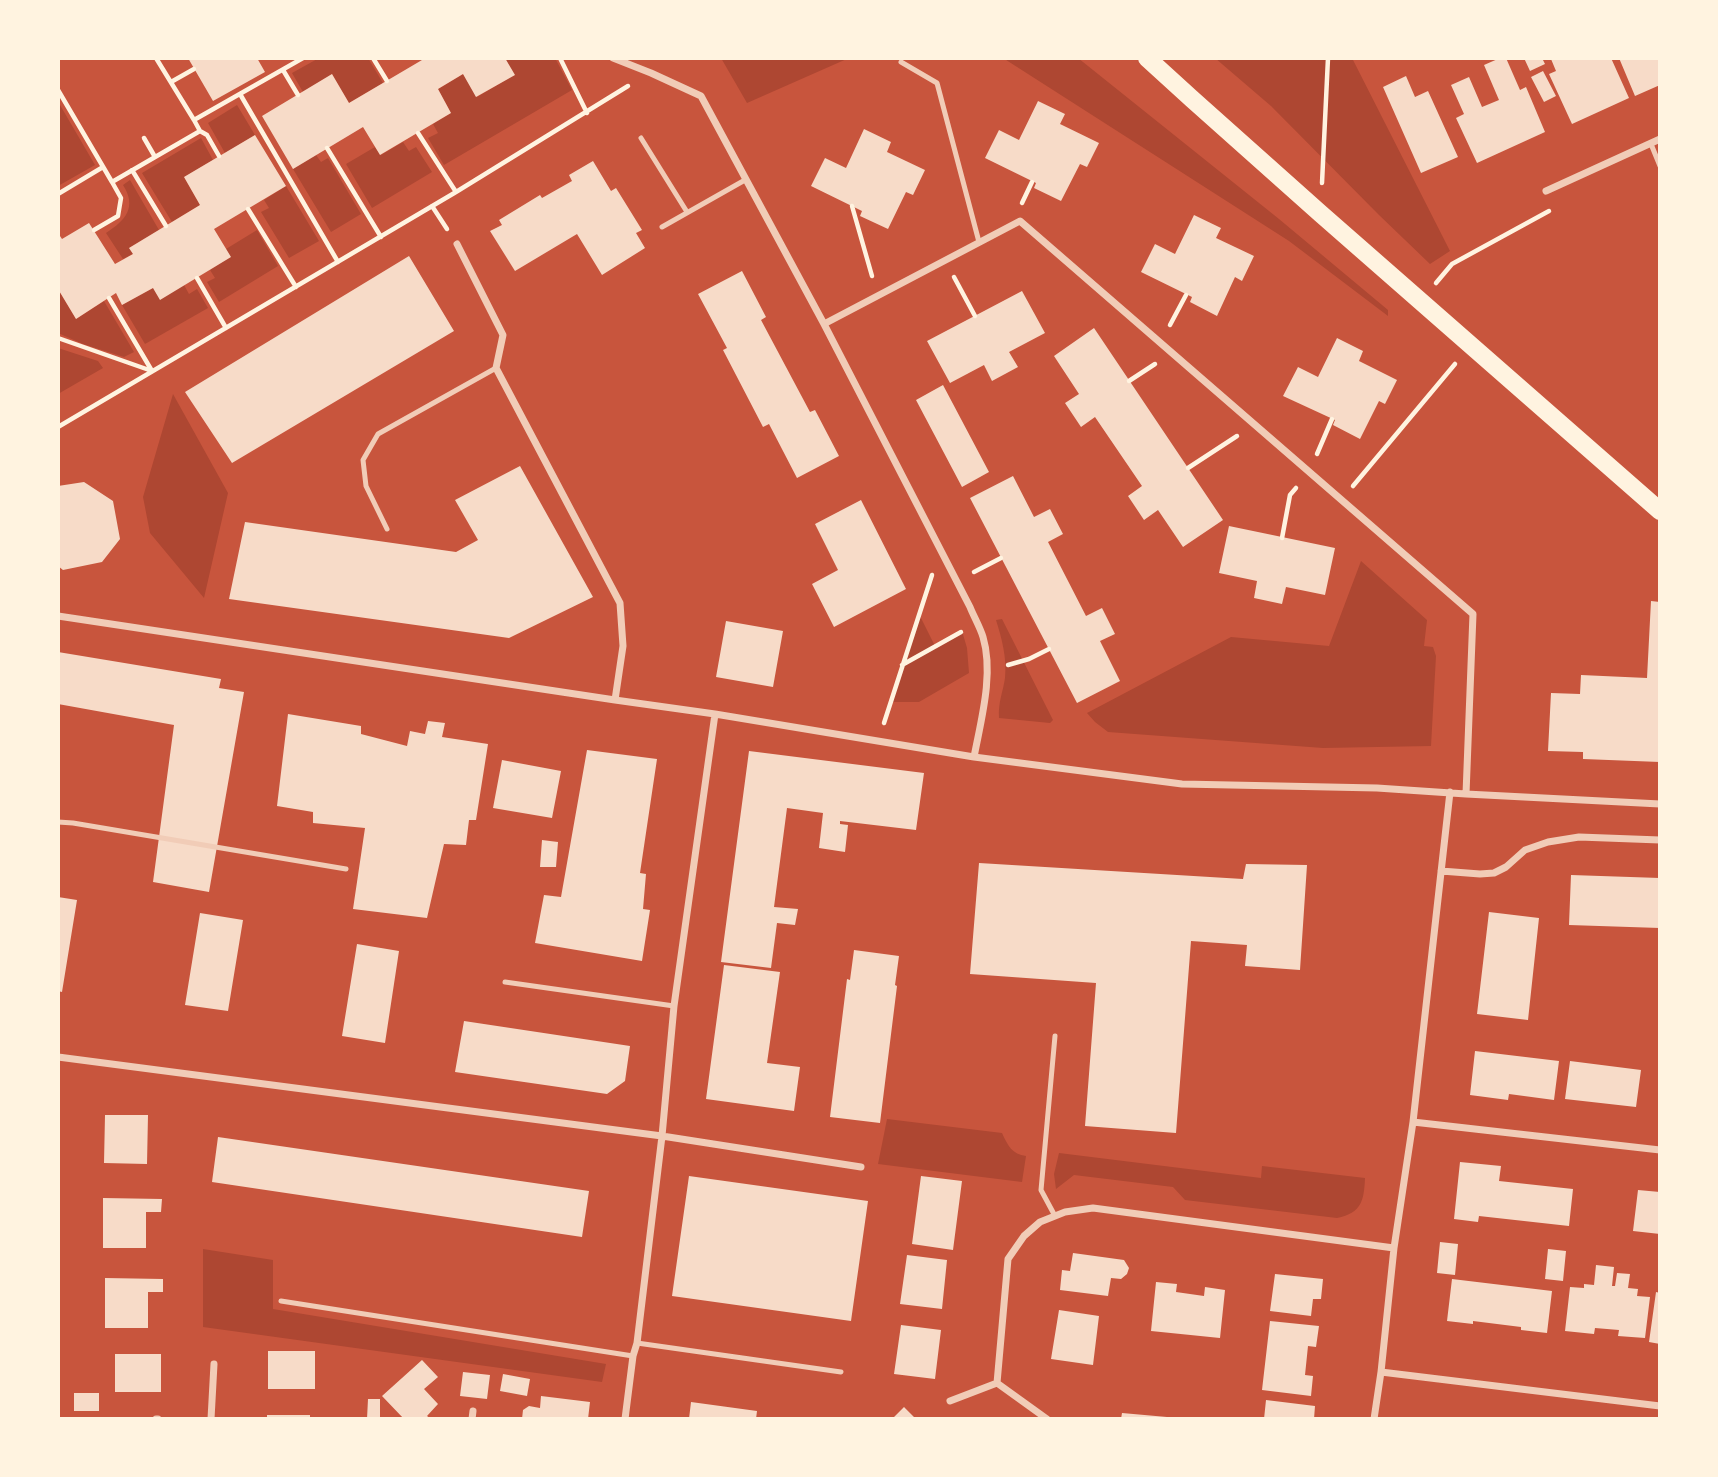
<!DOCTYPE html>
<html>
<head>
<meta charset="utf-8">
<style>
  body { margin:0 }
  #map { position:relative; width:1718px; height:1477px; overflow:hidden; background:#c8553d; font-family:Signika,sans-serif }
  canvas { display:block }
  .frame { position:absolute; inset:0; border:60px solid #fff3e0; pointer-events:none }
</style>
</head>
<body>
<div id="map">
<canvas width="1718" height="1477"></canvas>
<div class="frame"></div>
</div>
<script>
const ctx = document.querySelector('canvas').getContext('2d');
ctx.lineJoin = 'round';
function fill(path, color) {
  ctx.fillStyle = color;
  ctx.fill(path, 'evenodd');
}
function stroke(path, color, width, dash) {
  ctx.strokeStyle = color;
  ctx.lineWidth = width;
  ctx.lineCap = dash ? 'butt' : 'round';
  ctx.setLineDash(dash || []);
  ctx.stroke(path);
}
fill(new Path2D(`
  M319,58H368L383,83L349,103L332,74L303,92L292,73Z
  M505,58H555L572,90L444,165L428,138L438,133L433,124L451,113L438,89L463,74L477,97L514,75Z
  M721,58H849L747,103Z
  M1003,58H1078L1279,219L1388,310V316L1289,241Z
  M1215,58H1352L1450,251L1430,264L1379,215L1271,106Z
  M60,105L95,165L58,186V107Z
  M237,105L255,135L225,153L208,123Z
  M201,138L213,160L184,177L200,205L172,222L142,173Z
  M403,142L409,151L416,147L432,172L372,208L346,164L375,147L381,155Z
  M316,155L321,162L328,158L361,214L331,232L293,169Z
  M130,180L159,230L129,248L133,254L123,259L106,233C126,220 137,207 123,185Z
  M286,186L319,241L289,258L261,212L269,208L264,200Z
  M257,230L278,266L219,302L207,282L215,278L210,270L230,257L226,249Z
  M184,285L189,294L197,289L208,308L145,344L122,305L153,288L160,299Z
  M58,289L76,319L104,301L134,352L124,357L83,344L58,333Z
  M58,348L98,361L103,368L58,394Z
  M173,394L228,493L204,598L150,533L143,497Z
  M1361,561L1427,620L1424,646L1433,647L1436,656L1431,746L1323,748L1108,732L1095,722L1087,713L1231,637L1329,646Z
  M919,614L935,646L962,631L967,648L969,673L919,702H890Z
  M1002,619L1053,720L1050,723L999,718C998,702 1003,692 1005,678C1007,658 1002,639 996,620Z
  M887,1119L1002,1133C1008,1146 1012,1154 1026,1156L1022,1182L878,1164Z
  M1059,1153L1261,1178L1262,1166L1365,1178C1364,1200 1362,1213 1337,1218L1185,1200L1173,1187L1074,1175L1056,1189L1054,1174Z
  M203,1249L273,1260V1309L606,1364L602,1382L203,1327Z`), '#ae4732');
fill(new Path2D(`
  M188,58H257L265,72L213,101Z
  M420,58H505L515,75L476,97L463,74L438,89L451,113L380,155L363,127L293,169L262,116L332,74L349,103L422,60Z
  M1500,58H1506L1520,90L1526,87L1545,132L1477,163L1456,118L1464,114L1451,85L1469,77L1482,107L1499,100L1484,65Z
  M1524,58H1542L1545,64L1530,71Z
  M1555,58H1611L1629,98L1572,124L1549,74L1556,71L1551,59Z
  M1619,58H1660V85L1635,96Z
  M1543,71L1556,96L1544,102L1531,77Z
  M1406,76L1415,97L1428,91L1458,157L1421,173L1383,87Z
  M1038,101L1065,114L1060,124L1099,143L1087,167L1080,164L1061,201L1034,188L1036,183L985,158L999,130L1019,140Z
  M864,129L891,142L887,152L925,170L913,195L906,192L888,229L860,216L862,211L811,186L825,158L846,168Z
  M255,135L286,186L214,229L231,257L160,300L153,288L122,305L116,293L76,319L58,289V233L62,239L89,223L115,264L133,254L129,248L200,205L184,177Z
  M593,161L611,191L616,188L642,230L636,233L645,248L602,275L577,234L515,271L490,231L502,225L499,220L540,195L542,198L572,181L569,175Z
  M1194,215L1221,228L1216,238L1254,256L1242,281L1235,277L1217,316L1190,302L1192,297L1141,272L1155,244L1175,254Z
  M409,256L454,331L232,463L185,392Z
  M742,271L766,317L761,320L810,412L815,410L839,456L797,478L769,424L763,427L723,350L727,348L698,294Z
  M1022,291L1045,333L1009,352L1018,367L992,381L984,365L950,383L927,341Z
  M1094,328L1223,520L1183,547L1158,510L1144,520L1128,496L1142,486L1095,417L1081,427L1065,403L1079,394L1054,356Z
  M1337,338L1363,351L1359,361L1397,380L1385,404L1379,401L1360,439L1333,425L1335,420L1283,396L1298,367L1318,377Z
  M943,385L989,472L962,487L916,400Z
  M520,466L593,597L509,638L229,599L245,522L456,552L478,540L455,500Z
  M1013,476L1034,517L1050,509L1063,534L1048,542L1086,616L1102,608L1115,634L1100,641L1120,681L1077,703L970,498Z
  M84,482L113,501L120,539L102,562L63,570L58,566V486Z
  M861,500L906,589L834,627L812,584L838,570L815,524Z
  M1229,526L1335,548L1325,595L1286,587L1282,604L1254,598L1257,581L1219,573Z
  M1651,601L1660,602V762L1583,759V752L1548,751L1551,693L1580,694L1581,675L1647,678Z
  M726,621L783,631L773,687L716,677Z
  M58,652L221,679L219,688L244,692L209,892L153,882L174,725L58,704Z
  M288,714L361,726V734L407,746L410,731L425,734L428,721L445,723L442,737L488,744L476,820H469L466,845L444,844L427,918L353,909L365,828L313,823V812L277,806Z
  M587,750L657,759L640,873L646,874L643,909L650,910L642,961L535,943L544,895L561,897Z
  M749,751L924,773L916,830L840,821V824L848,825L845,852L819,848L823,813L787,808L774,907L798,909L795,925L777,923L771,968L721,962Z
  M502,760L561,771L552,818L493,808Z
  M542,840L558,842L556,867H540Z
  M979,863L1243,879L1246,864L1307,865L1300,970L1245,966L1247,945L1191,941L1176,1133L1085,1126L1096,983L970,974Z
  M1571,875L1660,878V928L1569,925Z
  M58,897L77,900L62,992L58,991Z
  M1489,912L1539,918L1528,1020L1477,1014Z
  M200,913L243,920L228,1011L185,1005Z
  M357,944L399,951L385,1043L342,1036Z
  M854,950L899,956L895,985L897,986L880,1123L830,1117L847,979L850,980Z
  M724,965L780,972L767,1063L800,1067L794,1111L706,1099Z
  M464,1021L630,1046L625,1081L607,1094L455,1072Z
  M1475,1051L1559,1061L1554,1100L1509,1094L1508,1100L1470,1095Z
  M1570,1061L1641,1070L1636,1107L1565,1099Z
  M105,1115H148L147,1164L104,1163Z
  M218,1137L589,1191L582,1237L212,1182Z
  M1460,1162L1501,1166L1499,1181L1573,1189L1569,1226L1479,1216L1478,1222L1454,1219Z
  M689,1176L868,1201L851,1321L672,1296Z
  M921,1176L962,1181L953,1250L912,1244Z
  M1638,1190L1660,1192V1234L1633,1231Z
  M103,1198L162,1199L161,1212H146V1248H103Z
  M1440,1242L1458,1244L1455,1275L1437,1273Z
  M1548,1249L1566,1251L1563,1281L1545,1279Z
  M1073,1253L1124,1260L1129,1268L1127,1274L1121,1279L1111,1278L1108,1296L1060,1290L1062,1270L1070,1271Z
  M907,1255L947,1260L942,1309L900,1304Z
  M1596,1265L1614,1267L1612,1286H1615L1617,1273L1630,1274L1628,1288L1638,1289L1637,1296L1650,1297L1645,1338L1618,1336L1619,1330L1595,1328L1594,1334L1565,1331L1570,1287L1584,1288V1284L1594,1285Z
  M1275,1274L1323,1279L1321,1299H1313L1311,1316L1270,1311Z
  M105,1278L163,1279V1292H148V1328H105Z
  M1452,1279L1552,1291L1547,1333L1521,1330V1327L1473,1321V1324L1447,1321Z
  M1156,1282L1177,1284L1176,1292L1204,1296L1205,1287L1225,1290L1220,1338L1151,1331Z
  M1656,1292L1660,1293V1344L1649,1342Z
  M1059,1310L1099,1316L1093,1365L1051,1359Z
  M1270,1321L1319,1326L1316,1347L1308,1346L1305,1375L1313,1376L1311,1396L1262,1390Z
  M901,1325L941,1330L935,1379L894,1374Z
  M268,1351H315V1389H268Z
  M115,1354H161V1392H115Z
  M422,1360L438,1377L424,1389L438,1404L427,1416L431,1419H404L382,1396Z
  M463,1372L490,1375L487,1399L460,1396Z
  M503,1374L530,1379L527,1396L500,1391Z
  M74,1393H99V1411H74Z
  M541,1396L590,1402L588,1419H522L523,1410L529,1406L540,1408Z
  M368,1399H380V1419H367Z
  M1266,1400L1315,1406L1314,1419H1264Z
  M691,1402L757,1411L756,1419H689Z
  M904,1407L916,1419H892Z
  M1122,1413L1167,1417V1419H1121Z
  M267,1415H310V1419H267Z`), '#f7dbc8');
stroke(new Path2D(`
  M156,58L194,120
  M373,58L387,81
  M560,58L587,113
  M283,70L298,95
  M171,82L194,69
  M58,90L112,182L200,131L194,120L303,58
  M240,94L338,262
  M200,131L207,135L219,156
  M418,133L456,192
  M144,138L155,157
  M327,148L381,237
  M132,170L166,226
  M1322,183L1328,58
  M58,194L103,167
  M1022,203L1032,182
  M432,206L447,229
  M852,206L872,276
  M248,209L296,287
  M94,230L118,216L121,198L112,182
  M954,277L975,316
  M197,278L226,328
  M1436,283L1452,264L1549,211
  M109,298L152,371
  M1170,325L1186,295
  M58,338L152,371
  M1129,381L1155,364
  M58,427L456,192L628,86
  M1317,454L1332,419
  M1188,468L1237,436
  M1353,486L1455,364
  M1282,538L1290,495L1296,488
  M974,572L1001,558
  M902,665L961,632
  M1008,665L1029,659L1049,649
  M884,723L932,575`), '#fff3e0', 4.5);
stroke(new Path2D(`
  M901,62L937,83L979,242
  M641,138L687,212
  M1651,144L1660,166
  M662,227L745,180
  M387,529L366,486L363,460L378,434L496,368
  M58,822L73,823L346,869
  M505,982L674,1006
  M1055,1216L1041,1190L1055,1036
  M281,1301L633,1356
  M637,1343L841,1372`), '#f1ccb7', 5);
stroke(new Path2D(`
  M613,58L651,73L701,96L824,324L970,607C974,617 980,627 983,637C994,674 981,720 974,757
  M1546,191L1660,139
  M457,244L503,335L496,368L620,603L623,646L615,700L715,714L974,757L1182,784L1377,788L1466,794L1660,804
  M824,324L1020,221L1473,614L1466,794
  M58,616L615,700
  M1441,871L1480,874L1494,873L1506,867L1525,850L1548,842L1579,837L1660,840
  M58,1057L662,1136L861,1167
  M1413,1122L1660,1150
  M1381,1372L1660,1406
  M950,1401L997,1383
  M156,1419H158
  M211,1419L214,1364
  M472,1419L473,1411
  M625,1419L633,1356L637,1343L662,1136L674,1006L715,714
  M1047,1419L997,1383L1008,1259L1024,1236L1040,1222L1065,1212L1093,1208L1394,1248
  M1374,1419L1381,1372L1394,1248L1413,1122L1450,792`), '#f1ccb7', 7);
stroke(new Path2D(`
  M1147,58L1192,99L1321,214L1660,511`), '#fff3e0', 18);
</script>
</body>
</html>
